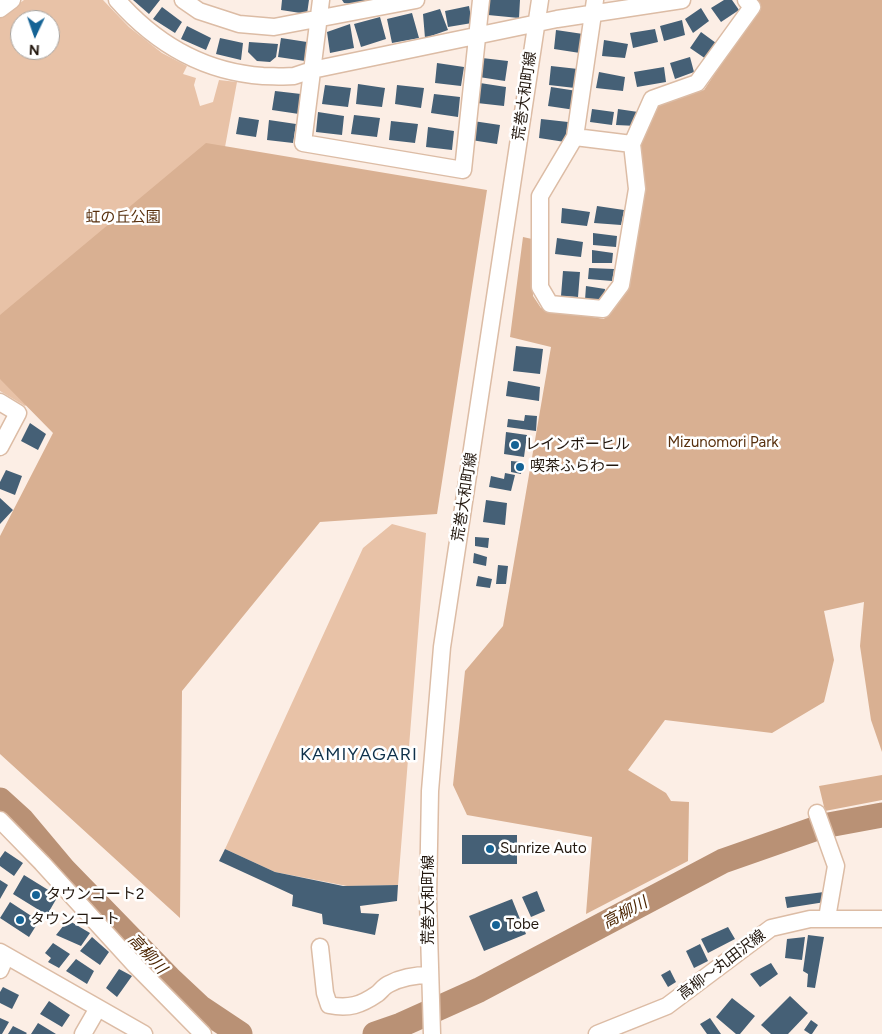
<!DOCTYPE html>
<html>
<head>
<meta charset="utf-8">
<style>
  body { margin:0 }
  #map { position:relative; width:882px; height:1034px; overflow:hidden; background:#fceee5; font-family:Figtree,sans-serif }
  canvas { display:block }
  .north { position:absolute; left:10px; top:10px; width:50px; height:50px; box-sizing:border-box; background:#fff; border:1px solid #a7a39f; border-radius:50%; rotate:183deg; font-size:14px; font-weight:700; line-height:20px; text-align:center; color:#23180f }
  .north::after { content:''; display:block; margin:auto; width:18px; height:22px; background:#156395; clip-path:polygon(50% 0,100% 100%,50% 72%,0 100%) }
</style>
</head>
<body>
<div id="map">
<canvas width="882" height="1034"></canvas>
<div class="north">N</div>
</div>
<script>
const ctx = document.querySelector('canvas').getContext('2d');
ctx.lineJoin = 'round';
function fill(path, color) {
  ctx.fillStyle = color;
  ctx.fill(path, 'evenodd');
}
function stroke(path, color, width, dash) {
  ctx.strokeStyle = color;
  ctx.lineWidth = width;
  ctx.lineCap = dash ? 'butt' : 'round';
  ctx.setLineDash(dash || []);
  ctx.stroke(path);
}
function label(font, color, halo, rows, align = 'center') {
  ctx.font = font + ' Figtree,"Noto Sans JP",sans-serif';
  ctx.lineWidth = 5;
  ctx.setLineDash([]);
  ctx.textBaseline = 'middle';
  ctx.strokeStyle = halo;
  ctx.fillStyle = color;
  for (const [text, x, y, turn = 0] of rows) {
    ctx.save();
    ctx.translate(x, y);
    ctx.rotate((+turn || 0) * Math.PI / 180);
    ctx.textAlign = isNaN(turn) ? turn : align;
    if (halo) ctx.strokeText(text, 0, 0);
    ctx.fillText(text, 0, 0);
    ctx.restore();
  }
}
fill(new Path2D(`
  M24,0H103L129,27L162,53L187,66L183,74L196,78L194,85L200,106L213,102L219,80L237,82L225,147L74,364L25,406L0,391V18ZM20,20H50V50H20Z
  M392,524L426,533L398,885L347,886L275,872L225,849L363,548Z`), '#e8c2a7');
fill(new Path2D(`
  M753,0H882V752L871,720L860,646L864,602L824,611L834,660L824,702L772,733L665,720L628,770L666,793L671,801L689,802L688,861L586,914L592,837L467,815L453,785L465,671L503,626L551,347L510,337L523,237L532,239L533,296L541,308L604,319L627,287L640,148L656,104L704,90L759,7Z
  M206,143L487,190L437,514L320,522L182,691L180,918L0,754V536L53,433L0,379V315Z
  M882,775V800L825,811L819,786Z`), '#d9b092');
stroke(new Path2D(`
  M0,800L22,820L64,870L169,978L201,1008L240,1034
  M375,1034L401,1025L479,990L723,861L823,826L882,815`), '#b99175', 25);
fill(new Path2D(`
  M133,0H160L149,14Z
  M282,0H309L307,14L281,10Z
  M342,0H366V6L344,3Z
  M489,0H520L519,18L488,15Z
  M724,0H732L739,10L721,22L711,8Z
  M469,6L472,23L448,27L445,11Z
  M162,7L182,22L175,33L153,19Z
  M701,8L709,21L693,33L685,19Z
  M440,9L448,30L425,38L423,14Z
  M412,13L419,38L392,43L387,19Z
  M380,17L386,39L361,47L354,24Z
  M682,20L685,35L664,41L660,26Z
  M350,24L354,48L330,53L327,32Z
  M187,26L211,38L206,50L181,39Z
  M655,29L658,42L633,48L630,33Z
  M556,30L583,34L580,53L554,49Z
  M701,32L716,43L706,59L690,48Z
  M220,38L243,43L241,60L216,54Z
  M281,38L307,42L305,61L278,57Z
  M604,40L628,44L625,58L602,56Z
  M249,42L278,44L276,57L270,62L257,61L248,52Z
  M690,57L694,72L675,79L670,63Z
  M482,58L508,61L505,81L479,77Z
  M437,63L464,67L461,86L435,83Z
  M551,66L578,69L575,88L549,85Z
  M664,67L666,82L637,87L634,72Z
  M599,72L625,77L623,91L596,88Z
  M480,83L506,87L504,106L477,103Z
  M358,84L385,88L382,107L356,104Z
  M325,85L351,88L348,107L322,104Z
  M397,85L424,88L421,108L395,104Z
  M551,87L577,91L575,110L548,106Z
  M275,91L301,94L299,114L272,110Z
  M434,94L460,97L458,117L431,113Z
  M592,109L614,112L612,125L590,122Z
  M618,109L638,112L637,126L616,125Z
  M318,112L344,116L342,135L316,132Z
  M354,115L380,118L377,137L351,134Z
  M239,117L259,120L256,137L236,134Z
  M541,119L568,122L565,142L539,138Z
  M269,120L296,124L293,143L267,140Z
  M391,121L418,124L415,143L389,140Z
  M473,121L500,125L497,144L471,140Z
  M428,127L454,131L452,150L426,147Z
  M597,206L624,210L621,225L594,223Z
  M562,208L590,212L587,226L561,223Z
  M593,233L617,236L616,247L593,245Z
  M557,238L583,242L581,257L555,254Z
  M592,250L613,253L612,263H592Z
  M589,268L614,269L612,281L588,279Z
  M563,271L580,272L578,297L561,296Z
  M586,286L605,289L604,301L585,300Z
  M516,346L543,349L540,374L513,371Z
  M508,381L540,387L539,401L506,396Z
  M525,415L537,416L536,431L507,427L508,419L524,421Z
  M30,423L46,434L38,450L21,441Z
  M506,432L527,435L524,457L504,454Z
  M511,461L522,462L521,474L511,472Z
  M6,470L22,476L15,495L0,489V482Z
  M505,473L515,475L511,491L489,487L491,476L504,479Z
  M0,498L13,510L0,524Z
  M486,500L507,503L505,525L483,522Z
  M475,537L489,538L488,548L475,546Z
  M474,553L487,557L486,566L473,563Z
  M498,565L508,566L506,584H496Z
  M478,576L492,579L490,588L476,586Z
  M462,835H517V864H462Z
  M225,849L275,872L343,886L398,885L397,901L360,906L361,913L379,914L375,935L323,924L322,914L292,906L293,895L219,861Z
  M5,851L23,863L14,876L0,866V858Z
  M24,875L58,896L47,915L13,894Z
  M0,880L8,885L0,899Z
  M537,891L545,911L531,917L522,897Z
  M824,892L825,902L787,908L785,897Z
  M512,899L526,934L484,951L469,916Z
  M10,902L39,921L29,937L0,918Z
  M68,920L90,933L81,946L56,935Z
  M728,927L735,939L708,953L701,939Z
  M808,935L824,937L815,988L807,987L808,974L803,971Z
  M92,937L109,952L100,965L80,951Z
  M805,937L802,960L785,958L787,939Z
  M53,943L70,954L59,968L48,962L51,958L45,953Z
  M700,944L708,961L694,968L686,951Z
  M76,959L94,971L87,984L66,971Z
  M771,963L778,974L760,987L750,974Z
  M119,969L132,976L117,997L106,988Z
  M670,970L676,982L668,987L661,975Z
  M3,987L19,995L12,1009L0,1003V992Z
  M790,996L808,1013L788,1034H771L761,1025Z
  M732,998L755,1016L740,1034H736L716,1017Z
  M49,1001L70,1015L62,1027L40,1014Z
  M0,1018L9,1022L2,1034H0Z
  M710,1018L721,1034H707L700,1024Z
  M811,1020L818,1025L812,1034H810L804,1030Z
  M38,1023L56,1034H31Z
  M13,1026L27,1033L26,1034H8Z`), '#456076');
const minor = new Path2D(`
  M117,0C156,44 204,72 263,76C273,76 284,77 294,76C300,74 306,72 312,70L557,19L682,0
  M183,0L199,11L239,24L274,27L416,0
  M321,0L303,143L463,170L481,0
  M595,0L575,137L540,196V287L550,304L603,309L621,285L637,189L632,144L652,99L697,83L752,7L746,0
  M0,9L12,0
  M575,137L632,144
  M0,402L18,413L0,447
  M817,813L836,866L827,918
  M0,820L42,863L136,966L203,1034
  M320,947L325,993L329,1005C349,1009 361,1005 377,994C381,991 384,986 389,984C402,977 415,975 430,975
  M0,952L144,1034
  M0,970L6,956
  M83,1034L98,1008
  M432,1034L428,899L430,791L442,647L540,0
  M597,1034L667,1006L771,928L810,919H882`);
stroke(minor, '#dcbca5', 19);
stroke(minor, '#fff', 16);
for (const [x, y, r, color] of [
  [515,445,5,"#156395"],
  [520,467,5,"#156395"],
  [490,849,5,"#156395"],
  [36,895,5,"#156395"],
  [20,920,5,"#156395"],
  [496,925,5,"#156395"]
]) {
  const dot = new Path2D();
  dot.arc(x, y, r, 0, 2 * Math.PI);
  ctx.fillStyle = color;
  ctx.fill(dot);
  stroke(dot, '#fff', 2);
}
label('15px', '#23180f', '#fff', [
  ["荒巻大和町線",525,96,-82],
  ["荒巻大和町線",465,497,-81],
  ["荒巻大和町線",429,900,-90],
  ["高柳～丸田沢線",722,965,-37]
]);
label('15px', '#58300e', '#fff', [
  ["虹の丘公園",123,218],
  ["Mizunomori Park",723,443]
]);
label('15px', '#23180f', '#fff', [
  ["レインボーヒル",525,445],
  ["喫茶ふらわー",530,467],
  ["Sunrize Auto",500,849],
  ["タウンコート2",46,895],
  ["タウンコート",30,920],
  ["Tobe",506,925]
], 'left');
label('italic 16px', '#4b2400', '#fff', [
  ["高柳川",625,913,-28],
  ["高柳川",147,954,47]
]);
ctx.letterSpacing = '1px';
label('18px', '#0f314a', '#fff', [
  ["KAMIYAGARI",359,755]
]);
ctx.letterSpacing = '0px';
</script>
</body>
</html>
